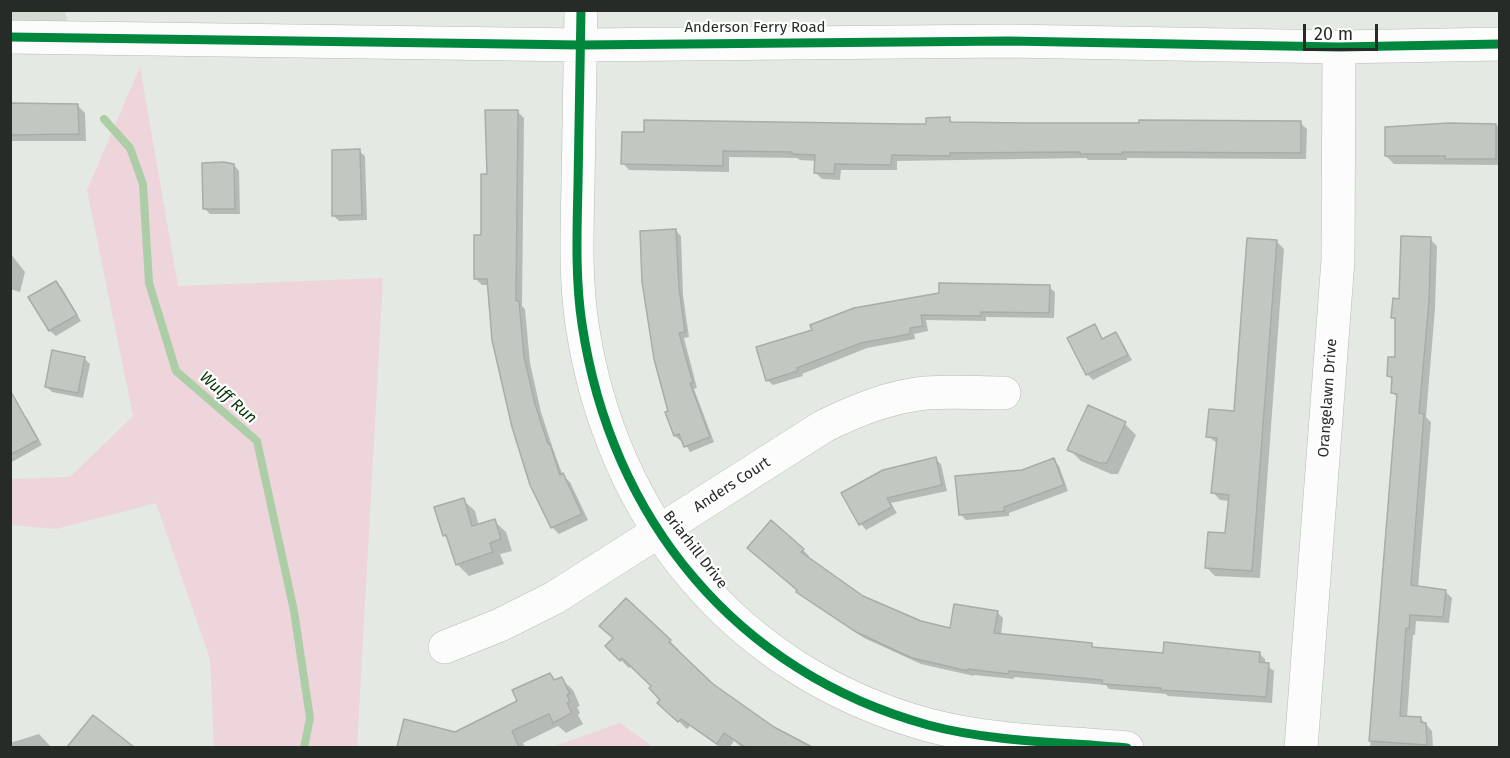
<!DOCTYPE html>
<html>
<head>
<meta charset="utf-8">
<style>
  body { margin:0 }
  #map { position:relative; width:1510px; height:758px; overflow:hidden; background:#e4e9e4; font-family:"Fira Sans",sans-serif }
  canvas { display:block }
  .frame { position:absolute; inset:0; border:12px solid #272b27; pointer-events:none }
  .scale { position:absolute; left:1303px; top:24px; width:75px; height:27px; box-sizing:border-box; border:3px solid #272b27; border-top:0; padding-left:8px; font-size:18px; line-height:21px; white-space:nowrap; color:#272b27; -webkit-text-stroke:4px #fff; paint-order:stroke }
</style>
</head>
<body>
<div id="map">
<canvas width="1510" height="758"></canvas>
<div class="frame"></div>
<div class="scale">20 m</div>
</div>
<script>
const ctx = document.querySelector('canvas').getContext('2d');
ctx.lineJoin = 'round';
function fill(path, color) {
  ctx.fillStyle = color;
  ctx.fill(path, 'evenodd');
}
function stroke(path, color, width, dash) {
  ctx.strokeStyle = color;
  ctx.lineWidth = width;
  ctx.lineCap = dash ? 'butt' : 'round';
  ctx.setLineDash(dash || []);
  ctx.stroke(path);
}
function label(font, color, halo, rows, align = 'center') {
  ctx.font = font + ' "Fira Sans",sans-serif';
  ctx.lineWidth = 4.5;
  ctx.setLineDash([]);
  ctx.textBaseline = 'middle';
  ctx.strokeStyle = halo;
  ctx.fillStyle = color;
  for (const [text, x, y, turn = 0] of rows) {
    ctx.save();
    ctx.translate(x, y);
    ctx.rotate((+turn || 0) * Math.PI / 180);
    ctx.textAlign = isNaN(turn) ? turn : align;
    if (halo) ctx.strokeText(text, 0, 0);
    ctx.fillText(text, 0, 0);
    ctx.restore();
  }
}
fill(new Path2D(`
  M11,11H65L71,38L11,37Z`), '#d2dcd1');
fill(new Path2D(`
  M140,67L178,286L383,278L357,747H214L210,659L156,503L56,529L11,525V479L70,477L133,416L87,190Z
  M620,723L653,747H552Z`), '#edd5db');
fill(new Path2D(`
  M10,105H77L85,113L86,141H10Z
  M517,111L524,118L522,306L525,309L530,363L541,412L553,449L563,476L570,482L588,520L559,534L553,528L532,484L489,285H482L476,279L483,237L488,175Z
  M949,119L954,123H1300L1307,129L1306,159L1127,158V160H1088L1086,158L897,161V170H841L840,180L822,179L816,173V161L800,160L797,158L729,157V172L629,170L623,163L927,125Z
  M1449,125L1500,126V165L1394,164L1386,156Z
  M359,151L365,156L367,220L339,221L334,216Z
  M234,165L239,171L240,214H210L204,208Z
  M675,230L681,236L683,295L689,337L684,338L697,388L694,389L714,442L690,452L683,440L681,441L675,436L667,413L670,412Z
  M1430,239L1437,246L1435,309L1426,417L1431,422L1418,588L1445,591L1452,598L1449,623L1416,621L1415,635H1413L1407,718L1421,719L1432,731L1433,748H1370L1398,398L1393,393V380L1389,376L1396,359V321L1392,317Z
  M1276,241L1284,249L1260,578L1215,576L1207,568L1226,535L1230,501L1220,500L1213,492L1218,444L1208,436L1236,413Z
  M10,253L25,272L20,292L10,289Z
  M56,283L62,288L81,321L56,336L50,331L30,298Z
  M1049,287L1055,292L1054,318L986,317V321L926,320L928,331L914,334L915,339L867,348L802,374L803,376L773,385L767,380L757,348Z
  M1094,325L1104,340L1116,334L1121,340L1132,360L1093,380L1087,374Z
  M84,358L90,364L83,398L52,392L46,386Z
  M22,413L27,418L42,445L10,463V419Z
  M1125,424L1136,435L1118,474H1111L1081,461L1069,449Z
  M935,459L941,464L947,491L891,503L897,513L866,530L861,524L843,494Z
  M1054,460L1059,466L1068,491L1009,513V516L966,520L960,514L1023,472Z
  M463,500L475,511L479,526L494,521L506,532L512,551L500,554L504,564L469,576L457,564L450,541L445,536L436,508Z
  M771,522L803,550L809,556L807,558L863,597L920,622L951,630L997,612L1003,618L1001,635L1091,645L1095,649L1165,654L1259,653L1265,659V664L1274,671L1272,703L1168,696L1166,694L1109,689L1106,685L1014,677V679L974,675V676L921,664L864,638L804,598L798,592Z
  M626,600L670,641L679,650L677,651L712,686L773,729L809,748H743L734,741L729,748H721L690,726L687,729L660,703L663,700L653,686L632,665L629,668L607,646L615,638Z
  M550,674L557,681L561,679L573,690L580,706L577,707L580,713L578,715L583,724L566,733L558,726L523,743L525,748H470L462,729L519,702Z
  M93,717L131,748H71Z
  M405,720L452,736L449,748H398Z
  M39,734L52,748H10V743Z`), '#0003');
stroke(new Path2D(`
  M104,119L130,148L143,184L149,283L176,371L257,441L294,611L310,718L304,748`), '#abcea6', 8);
const building = new Path2D(`
  M10,103L78,104L79,134L10,135Z
  M485,110H518L516,301H519L524,356L535,404L548,444H550L560,475L563,473L582,514L551,528L530,485L512,427L492,340L487,279H474V235H481V174H487Z
  M950,117V122L1025,123H1139V120L1301,121V153L1122,152V154H1080V152L950,153V156L892,155L891,165L835,164L834,174L814,173L815,155L792,154V152L723,151V166L621,164L622,132H644V120L908,124H926V118Z
  M1449,123L1496,124V159H1445V156H1385V127Z
  M360,149L362,215L332,216V150Z
  M224,162L234,164L235,209H203L202,163Z
  M676,229L679,288L685,332L679,333L693,383H690L710,437L684,447L679,434L674,436L665,412L668,411L654,359L642,282L640,231Z
  M1401,236L1431,237L1429,301L1419,413L1424,414L1411,585L1446,590L1443,617L1410,615L1409,629L1406,628L1400,716L1421,717V722L1426,723L1427,745L1369,741L1397,394L1391,393L1392,377L1387,376L1388,357H1395V318H1391L1393,298L1399,299Z
  M1247,238L1277,240L1252,571L1205,568L1208,532L1225,533L1229,495L1211,493L1217,438L1206,437L1209,409L1234,411Z
  M56,281L77,315L49,331L28,297Z
  M939,283L1050,285L1049,313L981,312V316L921,315L923,326L910,328V334L861,343L797,368L798,371L766,381L756,347L812,330L810,325L854,308L939,293Z
  M1095,324L1102,339L1116,332L1128,355L1086,375L1067,338Z
  M52,350L85,357L78,393L45,387Z
  M10,390L38,440L10,455Z
  M1088,405L1126,422L1107,463H1099L1067,450Z
  M936,457L942,485L887,498L892,507L859,525L841,493L883,470Z
  M1054,458L1064,485L1004,507L1005,511L959,515L955,476L1022,470Z
  M464,498L472,526L495,519L501,539L490,543L493,552L456,565L446,535L443,536L434,507Z
  M771,520L804,549L801,552L863,596L921,621L950,628L954,604L998,611L994,633L1092,643V647L1163,653L1164,642L1260,652L1259,662L1269,663L1266,697L1161,690V688L1102,684V680L1009,671L1008,674L968,669V671L912,658L856,632L796,592L797,590L747,548Z
  M626,598L671,640L669,642L713,684L774,727L812,747H745L724,733L717,744L681,719L678,722L657,703L660,700L649,688L651,686L622,658L620,661L605,646L613,638L599,626Z
  M550,673L554,680L562,677L570,694L567,695L570,702L567,703L572,713L553,723L549,714L512,731L519,747H397L404,719L455,732L517,701L512,690Z
  M93,715L134,747H67Z`);
fill(building, '#c3c7c2');
stroke(building, '#a9aca8', 1.5);
const minor = new Path2D(`
  M581,10C580,68 579,126 578,184C577,230 575,278 582,324C611,519 736,672 928,725C992,742 1061,742 1127,748
  M10,37L580,45L1009,41L1339,47L1500,44
  M445,647L500,625L554,598L824,426C857,410 889,397 925,393C951,391 978,393 1004,393
  M1301,748L1338,260L1339,47`);
stroke(minor, '#b7bbb6', 34);
stroke(minor, '#fbfcfb', 33);
stroke(new Path2D(`
  M581,10C580,68 579,126 578,184C577,230 575,278 582,324C611,519 736,672 928,725C992,742 1061,742 1127,748
  M10,37L580,45L1009,41L1339,47L1500,44`), '#00873e', 9);
label('15px', '#272b27', '#fff', [
  ["Anderson Ferry Road",755,28],
  ["Orangelawn Drive",1328,398,-86],
  ["Anders Court",732,485,-33],
  ["Briarhill Drive",695,550,52]
]);
label('italic 16px', '#053500', '#fff', [
  ["Wulff Run",228,398,41]
]);
</script>
</body>
</html>
